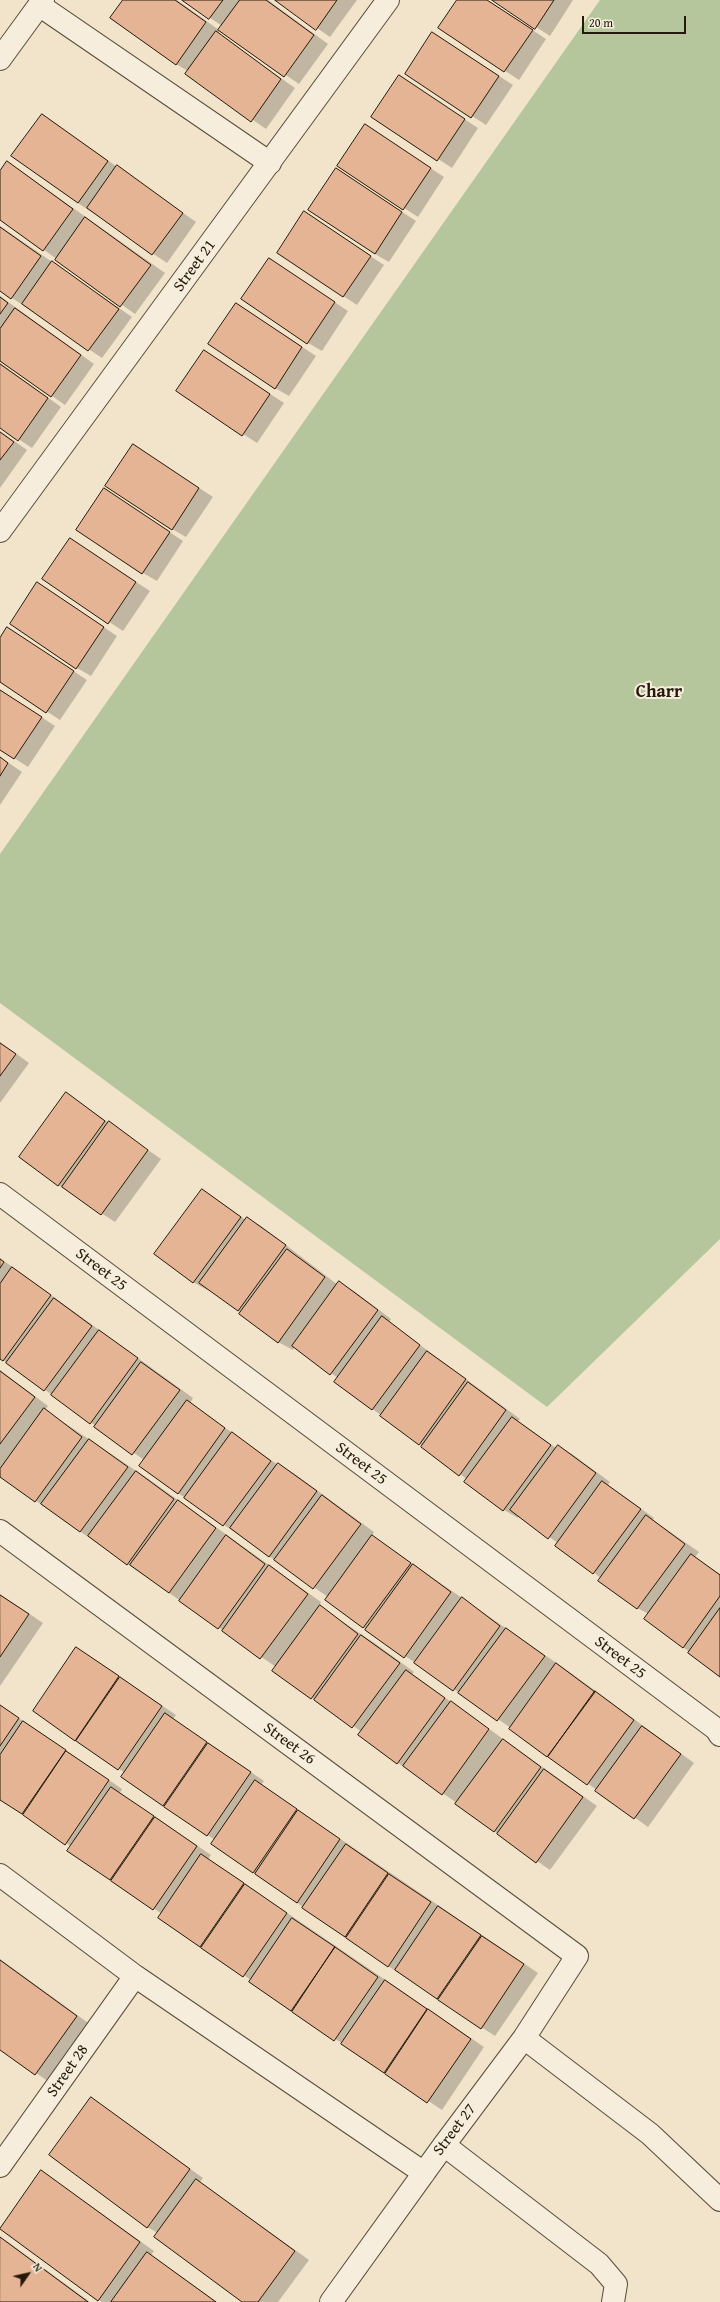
<!DOCTYPE html>
<html>
<head>
<meta charset="utf-8">
<style>
  body { margin:0 }
  #map { position:relative; width:720px; height:2302px; overflow:hidden; background:#f2e4cb; font-family:"Gentium Book Plus",serif }
  canvas { display:block }
  .north { position:absolute; left:8px; top:2254px; width:40px; height:40px; -webkit-text-stroke:3px #f7eddd; paint-order:stroke; rotate:56deg; font-size:11px; font-weight:700; line-height:16px; text-align:center; color:#251909 }
  .north::after { content:''; display:block; margin:auto; width:14px; height:18px; background:#251909; clip-path:polygon(50% 0,100% 100%,50% 72%,0 100%) }
  .scale { position:absolute; left:582px; top:16px; width:104px; height:18px; box-sizing:border-box; border:2px solid #251909; border-top:0; padding-left:5px; font-size:12px; line-height:14px; white-space:nowrap; color:#251909; -webkit-text-stroke:3px #f7eddd; paint-order:stroke }
</style>
</head>
<body>
<div id="map">
<canvas width="720" height="2302"></canvas>
<div class="north">N</div>
<div class="scale">20 m</div>
</div>
<script>
const ctx = document.querySelector('canvas').getContext('2d');
ctx.lineJoin = 'round';
function fill(path, color) {
  ctx.fillStyle = color;
  ctx.fill(path, 'evenodd');
}
function stroke(path, color, width, dash) {
  ctx.strokeStyle = color;
  ctx.lineWidth = width;
  ctx.lineCap = dash ? 'butt' : 'round';
  ctx.setLineDash(dash || []);
  ctx.stroke(path);
}
function label(font, color, halo, rows, align = 'center') {
  ctx.font = font + ' "Gentium Book Plus",serif';
  ctx.lineWidth = 4;
  ctx.setLineDash([]);
  ctx.textBaseline = 'middle';
  ctx.strokeStyle = halo;
  ctx.fillStyle = color;
  for (const [text, x, y, turn = 0] of rows) {
    ctx.save();
    ctx.translate(x, y);
    ctx.rotate((+turn || 0) * Math.PI / 180);
    ctx.textAlign = isNaN(turn) ? turn : align;
    if (halo) ctx.strokeText(text, 0, 0);
    ctx.fillText(text, 0, 0);
    ctx.restore();
  }
}
fill(new Path2D(`
  M600,0H720V1239L547,1407L0,1003V854Z`), '#b5c59c');
fill(new Path2D(`
  M124,0H177L219,30L222,26L184,0H268L328,44L299,84L220,30L218,34L295,88L266,129L187,74L188,71L176,64Z
  M277,0H357L330,37Z
  M458,0H487L546,39L519,80L440,28Z
  M494,0H573L550,36Z
  M433,33L513,85L486,125L406,73Z
  M399,76L478,128L452,168L372,116Z
  M43,115L196,222L167,263L78,203Z
  M365,125L444,177L418,217L338,165Z
  M8,162L165,273L135,314L0,219V173Z
  M350,178L416,221L389,262L375,254Z
  M305,213L384,265L357,305L278,253Z
  M0,226L132,317L102,358L0,290Z
  M269,259L348,311L322,351L308,343Z
  M0,296L94,364L65,405L0,360Z
  M237,304L316,356L289,396L275,388Z
  M204,351L284,403L257,443L177,391Z
  M0,363L61,407L32,448L0,427Z
  M0,431L27,450L0,488Z
  M133,445L213,497L186,537L172,529Z
  M118,498L183,541L157,581L143,573Z
  M70,539L150,591L123,631L44,579Z
  M38,584L117,636L91,676L77,668Z
  M8,628L87,680L60,720L0,681V640Z
  M0,690L55,726L28,767L0,749Z
  M0,757L22,772L0,805Z
  M0,1042L29,1063L0,1103Z
  M66,1093L161,1159L115,1222L58,1185Z
  M203,1190L246,1220L247,1218L261,1226L338,1285L340,1283L354,1291L391,1319L389,1322L520,1419L518,1421L556,1448L558,1446L572,1454L610,1482L608,1485L654,1518L653,1520L699,1552L695,1557L720,1574V1676L683,1647L649,1614L637,1608L558,1543L519,1516L518,1518L504,1510L468,1480L335,1381L338,1378L294,1347L293,1350L278,1342L209,1288L207,1290L193,1282Z
  M0,1258L193,1398L190,1403L278,1465L292,1472L374,1532L372,1536L571,1673L694,1763L648,1827L511,1728L364,1628L326,1600L328,1597L178,1493L144,1460L0,1358Z
  M0,1370L48,1406L45,1410L150,1480L283,1575L321,1602L319,1606L376,1644L414,1672L412,1674L597,1806L550,1870L494,1831L457,1803L398,1763L362,1732L312,1698L276,1667L0,1476Z
  M0,1594L43,1623L0,1686Z
  M77,1648L176,1715L173,1719L264,1781L261,1785L538,1973L495,2036L388,1966L212,1844L215,1840L122,1777L125,1773L34,1711Z
  M0,1705L122,1789L120,1793L211,1855L208,1859L484,2047L442,2110L250,1982L251,1980L200,1946L162,1914L69,1851L72,1847L0,1799Z
  M0,1959L91,2025L49,2082L0,2048Z
  M91,2098L203,2178L200,2182L309,2260L278,2302H244L158,2233L147,2227Z
  M42,2171L154,2251L151,2255L217,2302H102L1,2228Z
  M0,2237L8,2242L90,2302H0Z`), '#0003');
const building = new Path2D(`
  M123,0H175L206,22L176,65L110,18Z
  M182,0H223L209,19Z
  M240,0H266L314,35L284,77L218,30Z
  M275,0H337L316,30Z
  M457,0H487L533,30L504,72L438,28Z
  M492,0H554L535,29Z
  M216,31L281,79L251,122L185,74Z
  M432,32L499,76L471,118L405,74Z
  M399,75L465,119L437,161L371,117Z
  M42,114L108,161L78,203L11,156Z
  M365,124L431,168L403,210L337,166Z
  M7,161L73,209L43,251L0,220V171Z
  M117,165L183,213L152,255L87,208Z
  M336,168L402,212L375,254L308,210Z
  M304,211L371,256L343,297L277,253Z
  M85,217L151,265L120,307L55,260Z
  M0,227L41,256L11,299L0,291Z
  M269,258L335,302L307,344L241,299Z
  M52,261L119,309L88,351L22,304Z
  M0,297L8,303L0,314Z
  M236,303L302,347L275,389L208,344Z
  M15,308L81,355L51,397L0,361V329Z
  M204,350L270,394L242,436L176,391Z
  M0,364L48,398L18,441L0,428Z
  M0,432L14,442L0,460Z
  M133,444L199,488L172,530L105,486Z
  M104,488L170,532L142,574L76,530Z
  M70,538L136,582L108,624L42,579Z
  M37,582L104,627L76,669L10,624Z
  M7,627L74,671L46,713L0,682V638Z
  M0,690L42,717L14,759L0,750Z
  M0,757L8,763L0,776Z
  M0,1043L16,1054L0,1076Z
  M66,1092L105,1121L58,1186L19,1157Z
  M109,1121L148,1150L101,1215L62,1187Z
  M202,1189L241,1217L193,1283L154,1254Z
  M247,1217L286,1245L238,1311L199,1283Z
  M287,1249L325,1277L278,1343L239,1314Z
  M0,1259L4,1262L0,1268Z
  M12,1267L51,1295L3,1361L0,1359V1284Z
  M339,1281L378,1310L330,1375L292,1346Z
  M54,1298L92,1326L44,1391L6,1363Z
  M382,1316L420,1345L372,1410L334,1382Z
  M99,1330L138,1358L90,1424L51,1395Z
  M427,1351L466,1379L419,1445L380,1416Z
  M141,1362L180,1390L132,1455L94,1427Z
  M0,1371L35,1397L0,1444Z
  M468,1382L506,1410L459,1476L421,1447Z
  M187,1400L225,1428L178,1494L139,1466Z
  M44,1408L82,1437L35,1502L0,1477V1469Z
  M512,1417L551,1445L503,1511L464,1482Z
  M232,1432L271,1461L223,1526L184,1498Z
  M89,1439L128,1467L80,1532L41,1504Z
  M558,1445L596,1473L548,1539L510,1510Z
  M278,1463L317,1491L269,1557L230,1528Z
  M136,1471L174,1499L127,1565L88,1536Z
  M602,1481L641,1509L593,1574L555,1546Z
  M322,1495L361,1524L313,1589L274,1560Z
  M178,1500L216,1528L169,1593L130,1565Z
  M646,1515L685,1544L637,1609L598,1581Z
  M226,1535L265,1564L218,1629L179,1601Z
  M372,1535L411,1563L363,1628L325,1600Z
  M691,1554L720,1575V1596L683,1648L644,1619Z
  M413,1564L451,1592L404,1658L365,1630Z
  M269,1565L308,1594L260,1659L222,1631Z
  M0,1595L29,1614L0,1657Z
  M462,1597L500,1626L453,1691L414,1663Z
  M320,1605L358,1634L311,1699L272,1671Z
  M720,1608V1677L688,1653Z
  M506,1628L545,1656L497,1721L458,1693Z
  M361,1635L400,1663L352,1728L314,1700Z
  M76,1647L119,1676L75,1741L33,1711Z
  M556,1663L595,1692L547,1757L509,1729Z
  M406,1670L445,1698L397,1764L358,1735Z
  M120,1677L162,1706L118,1770L76,1741Z
  M595,1691L634,1720L587,1785L548,1757Z
  M451,1701L489,1729L442,1795L403,1766Z
  M0,1705L19,1718L0,1746Z
  M165,1713L207,1742L163,1806L121,1777Z
  M23,1721L66,1750L22,1814L0,1800V1755Z
  M642,1726L681,1754L634,1819L595,1791Z
  M503,1739L541,1767L494,1832L455,1804Z
  M208,1743L251,1772L207,1836L164,1807Z
  M66,1751L109,1780L65,1845L23,1815Z
  M544,1769L583,1797L536,1863L497,1834Z
  M255,1780L297,1809L253,1873L211,1844Z
  M111,1787L154,1816L110,1880L67,1851Z
  M298,1810L340,1839L297,1903L255,1874Z
  M155,1817L197,1846L153,1910L111,1881Z
  M346,1844L388,1873L345,1937L302,1908Z
  M201,1854L244,1883L200,1947L158,1918Z
  M389,1874L431,1902L388,1967L346,1938Z
  M245,1884L287,1913L243,1977L201,1948Z
  M438,1906L481,1935L437,1999L395,1970Z
  M292,1918L335,1947L291,2011L249,1982Z
  M482,1936L524,1964L481,2029L438,2000Z
  M335,1947L378,1977L334,2041L292,2012Z
  M0,1960L77,2016L35,2075L0,2050Z
  M385,1980L427,2009L384,2073L341,2044Z
  M428,2009L471,2039L427,2103L385,2074Z
  M91,2097L190,2169L147,2228L49,2155Z
  M41,2170L140,2242L98,2301L0,2229Z
  M196,2179L295,2251L258,2302H242L154,2237Z
  M0,2237L88,2302H0Z
  M147,2252L216,2302H111Z`);
fill(building, '#e5b495');
stroke(building, '#251909', 1);
const street = new Path2D(`
  M39,5L270,163
  M0,59L43,0
  M0,531L388,0
  M0,1194L716,1729L720,1735
  M0,1531L577,1956L524,2038L444,2145L331,2302
  M0,1875L135,1976L424,2173
  M524,2038L650,2134L720,2200
  M444,2145L599,2264L616,2284L613,2302
  M0,2166L135,1976`);
stroke(street, '#584c3a', 24);
stroke(street, '#f7eddd', 22);
label('16px', '#251909', '#f7eddd', [
  ["Street 21",195,266,-54],
  ["Street 25",101,1270,37],
  ["Street 25",361,1464,37],
  ["Street 25",620,1658,37],
  ["Street 26",289,1744,36],
  ["Street 28",68,2071,-55],
  ["Street 27",455,2130,-53]
]);
label('bold 18px', '#251909', '#f7eddd', [
  ["Charr",659,692]
]);
</script>
</body>
</html>
